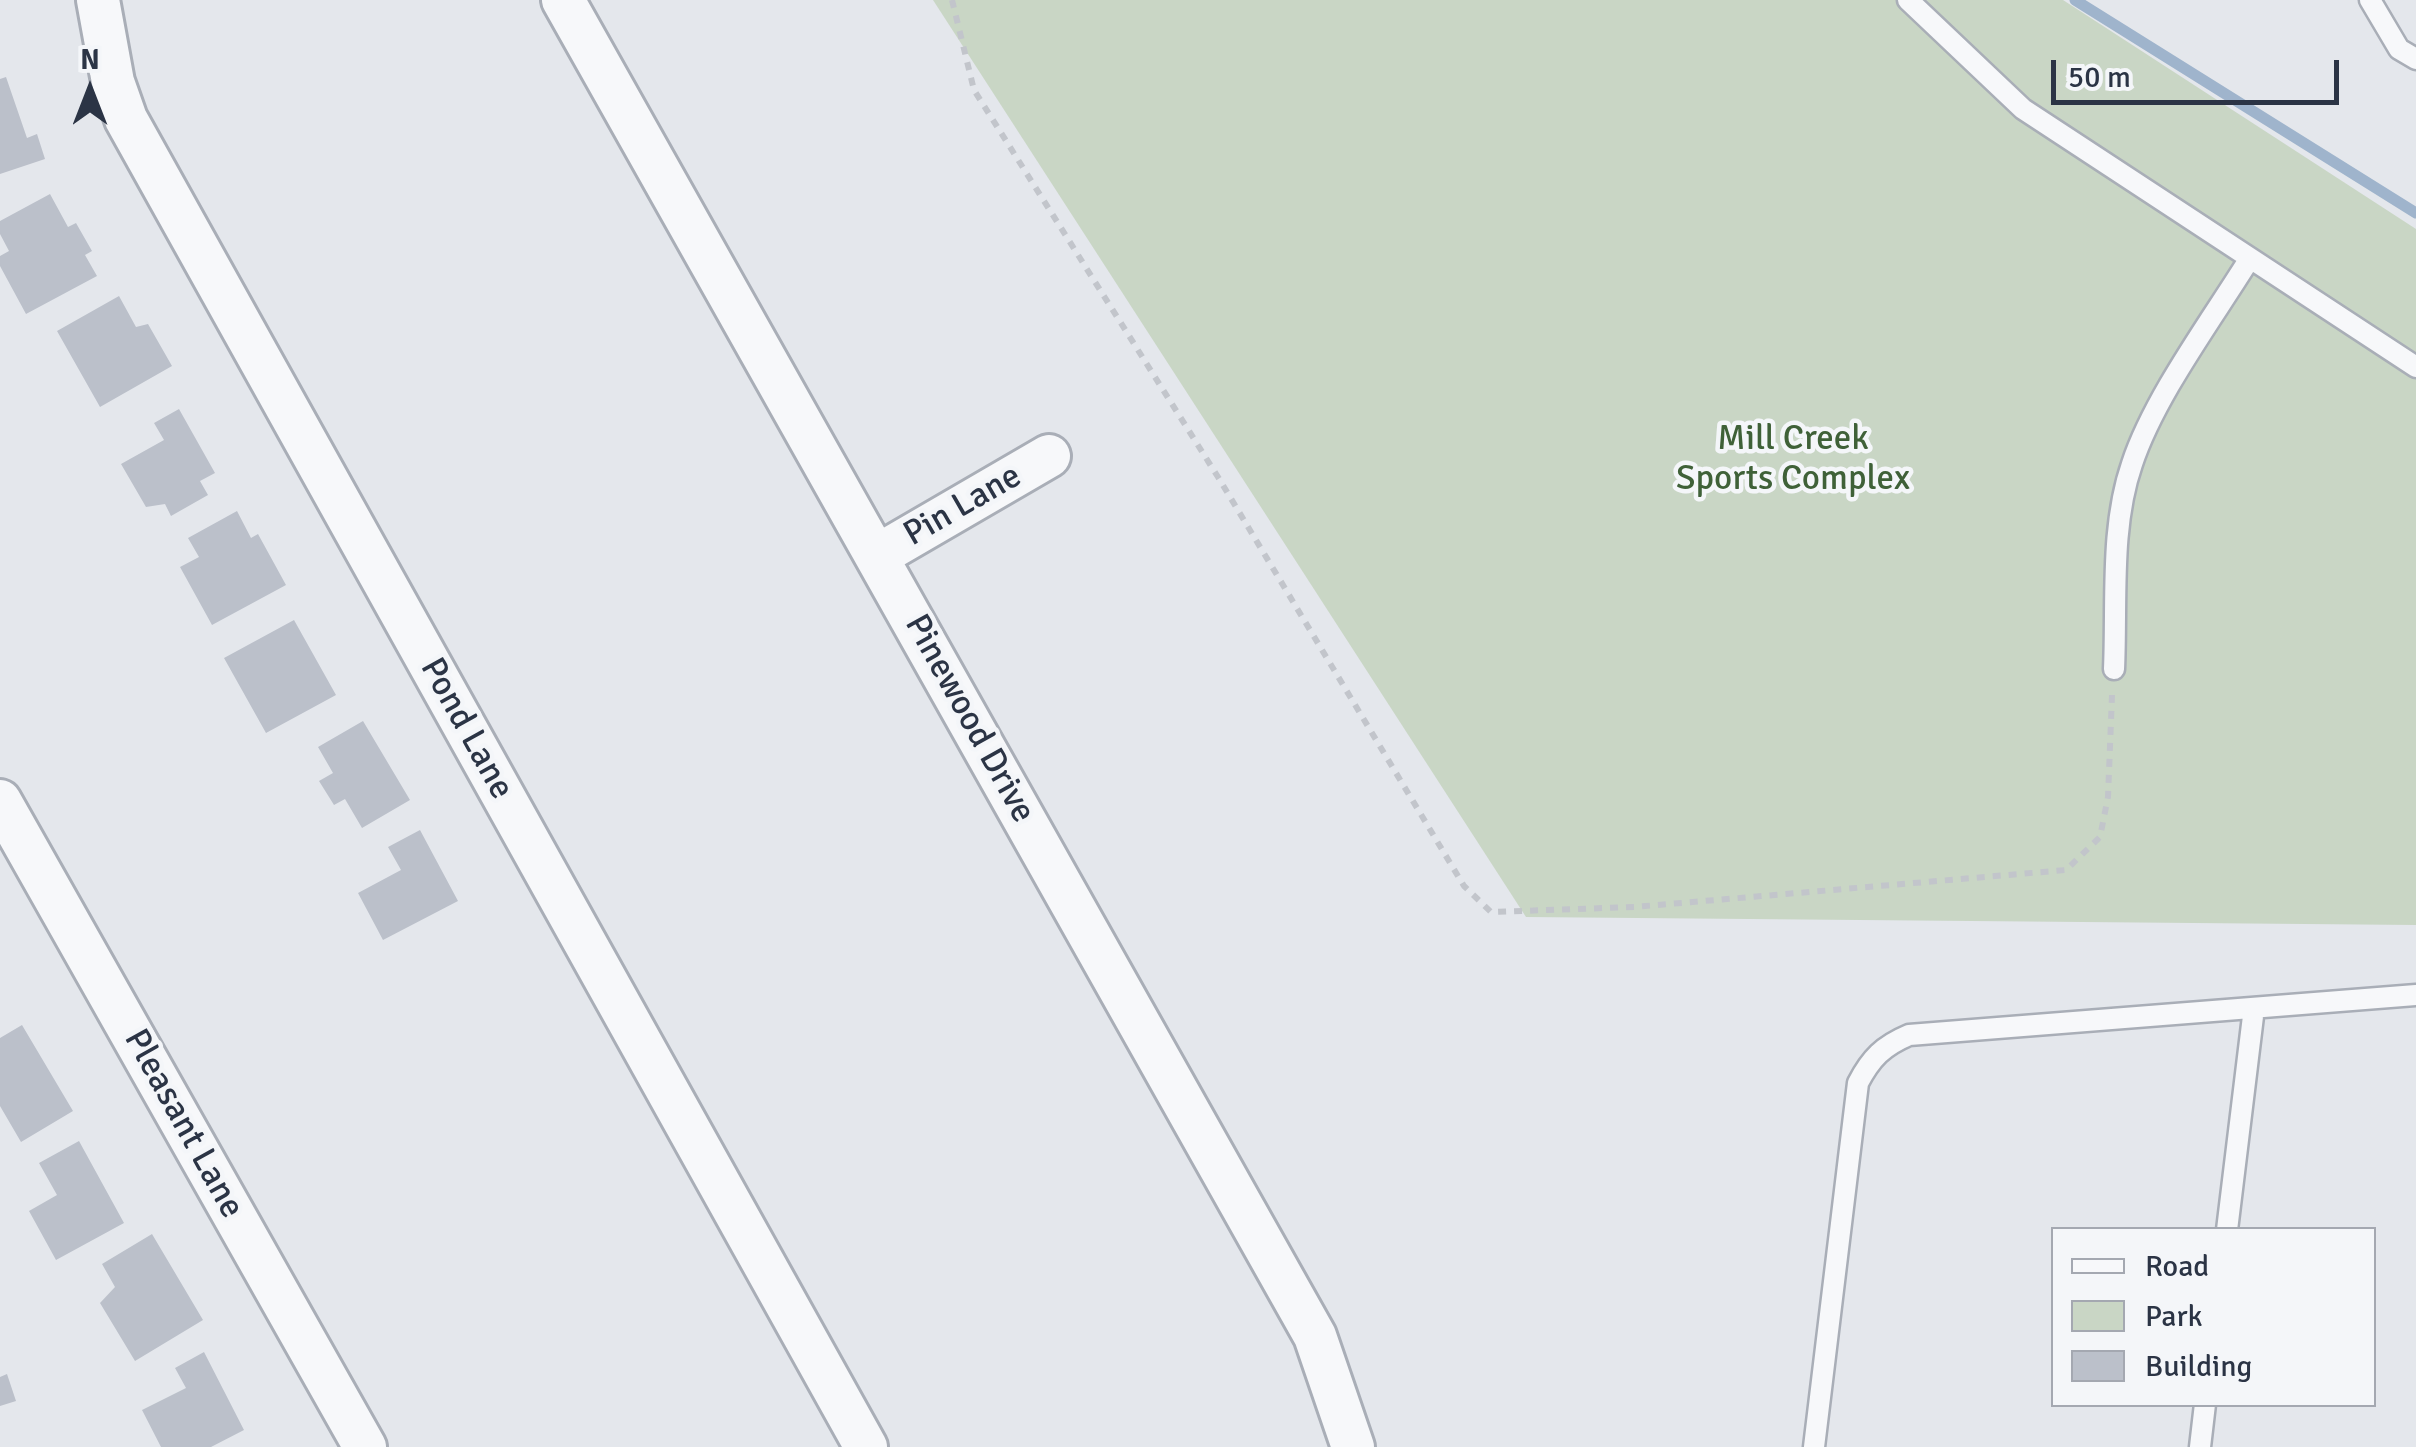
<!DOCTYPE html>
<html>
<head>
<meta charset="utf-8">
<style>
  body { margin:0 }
  #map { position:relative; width:2416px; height:1447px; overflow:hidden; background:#e4e7ec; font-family:Signika,sans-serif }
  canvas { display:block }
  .legend { position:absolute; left:2051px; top:1227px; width:325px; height:180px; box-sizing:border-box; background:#f4f6f9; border:2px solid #a4a8b1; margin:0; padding:12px 18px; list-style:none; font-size:30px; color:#2b3445 }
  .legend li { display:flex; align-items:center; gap:20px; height:50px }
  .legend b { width:50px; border:2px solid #a4a8b1 }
  .north { position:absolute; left:40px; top:40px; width:100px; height:100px; -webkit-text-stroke:8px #f4f6f9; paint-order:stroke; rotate:0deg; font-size:28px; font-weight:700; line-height:40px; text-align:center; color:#2b3445 }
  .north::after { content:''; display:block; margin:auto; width:35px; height:45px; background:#2b3445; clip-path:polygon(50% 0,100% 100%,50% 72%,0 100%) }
  .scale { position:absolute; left:2051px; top:60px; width:288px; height:45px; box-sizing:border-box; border:5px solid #2b3445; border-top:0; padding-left:12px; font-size:30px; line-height:35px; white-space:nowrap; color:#2b3445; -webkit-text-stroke:8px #f4f6f9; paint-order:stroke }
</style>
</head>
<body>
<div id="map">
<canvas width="2416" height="1447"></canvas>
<ul class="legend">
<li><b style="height:12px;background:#f7f8fa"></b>Road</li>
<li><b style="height:28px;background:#c9d6c5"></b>Park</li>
<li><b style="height:28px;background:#bbc0ca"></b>Building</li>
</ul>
<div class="north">N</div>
<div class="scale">50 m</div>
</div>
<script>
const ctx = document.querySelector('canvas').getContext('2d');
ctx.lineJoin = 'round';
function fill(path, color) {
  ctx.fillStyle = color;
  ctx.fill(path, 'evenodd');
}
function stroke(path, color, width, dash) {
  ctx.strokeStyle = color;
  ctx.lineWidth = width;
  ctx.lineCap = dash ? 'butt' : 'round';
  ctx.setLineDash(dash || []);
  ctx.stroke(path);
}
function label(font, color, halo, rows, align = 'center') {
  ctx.font = font + ' Signika,sans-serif';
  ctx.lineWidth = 9;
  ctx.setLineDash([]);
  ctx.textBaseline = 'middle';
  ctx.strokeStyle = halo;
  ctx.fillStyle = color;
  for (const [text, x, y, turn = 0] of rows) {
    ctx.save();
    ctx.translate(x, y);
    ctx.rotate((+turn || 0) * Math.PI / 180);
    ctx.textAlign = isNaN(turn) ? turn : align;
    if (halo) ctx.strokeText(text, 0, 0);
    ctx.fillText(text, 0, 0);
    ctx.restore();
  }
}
fill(new Path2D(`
  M933,0H2063L2416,229V925L1526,917Z`), '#c9d6c5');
stroke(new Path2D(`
  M2075,0L2416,213`), '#9fb4cc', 11);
fill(new Path2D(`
  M6,77L27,138L37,134L45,159L0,174V79Z
  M50,194L68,227L76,223L92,251L85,255L97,276L26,314L0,266V256L9,251L0,234V221Z
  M119,296L136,327L148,324L172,366L100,407L57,331Z
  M179,409L215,473L200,481L208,495L171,516L165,504L146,507L121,464L164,440L154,423Z
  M237,511L251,538L258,534L286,585L212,625L180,567L199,557L188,538Z
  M294,620L336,695L266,733L224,658Z
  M363,721L410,800L362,828L345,799L334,805L319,781L333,773L318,747Z
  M420,830L458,901L383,940L358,893L401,870L388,847Z
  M22,1025L73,1111L21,1142L0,1106V1038Z
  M79,1141L124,1223L56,1260L29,1211L57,1195L39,1163Z
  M152,1234L203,1320L135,1361L100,1303L115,1287L102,1264Z
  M204,1352L244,1430L211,1447H161L142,1410L186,1388L175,1368Z
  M7,1374L16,1401L0,1406V1377Z`), '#bbc0ca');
const service = new Path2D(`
  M1908,0L2023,109L2416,367
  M2370,0L2399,49L2416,59
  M2114,669C2117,602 2110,527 2132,464C2154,397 2213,318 2250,258
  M2227,1230L2254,1008
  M1814,1447L1858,1083C1871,1058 1883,1046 1909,1035L2416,995
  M2200,1447L2205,1404`);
const minor = new Path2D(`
  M98,0L113,82L126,119L866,1447
  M563,0L1315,1336L1353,1447
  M877,556L1049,456
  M0,801L365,1447`);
stroke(service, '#a9aeb7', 25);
stroke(minor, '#a9aeb7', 48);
stroke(new Path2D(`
  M952,0L974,90L1218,477L1464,886L1491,912L1634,907L2066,870L2100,837L2108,797L2112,695`), '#c2c5cb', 6, [8, 8]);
stroke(service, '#f7f8fa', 20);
stroke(minor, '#f7f8fa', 42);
label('35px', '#3f6138', '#f4f6f9', [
  ["Mill Creek",1793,440],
  ["Sports Complex",1793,480]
]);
label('35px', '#2b3445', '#f4f6f9', [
  ["Pin Lane",963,506,-30],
  ["Pinewood Drive",969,719,61],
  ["Pond Lane",466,729,61],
  ["Pleasant Lane",183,1124,61]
]);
</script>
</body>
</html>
